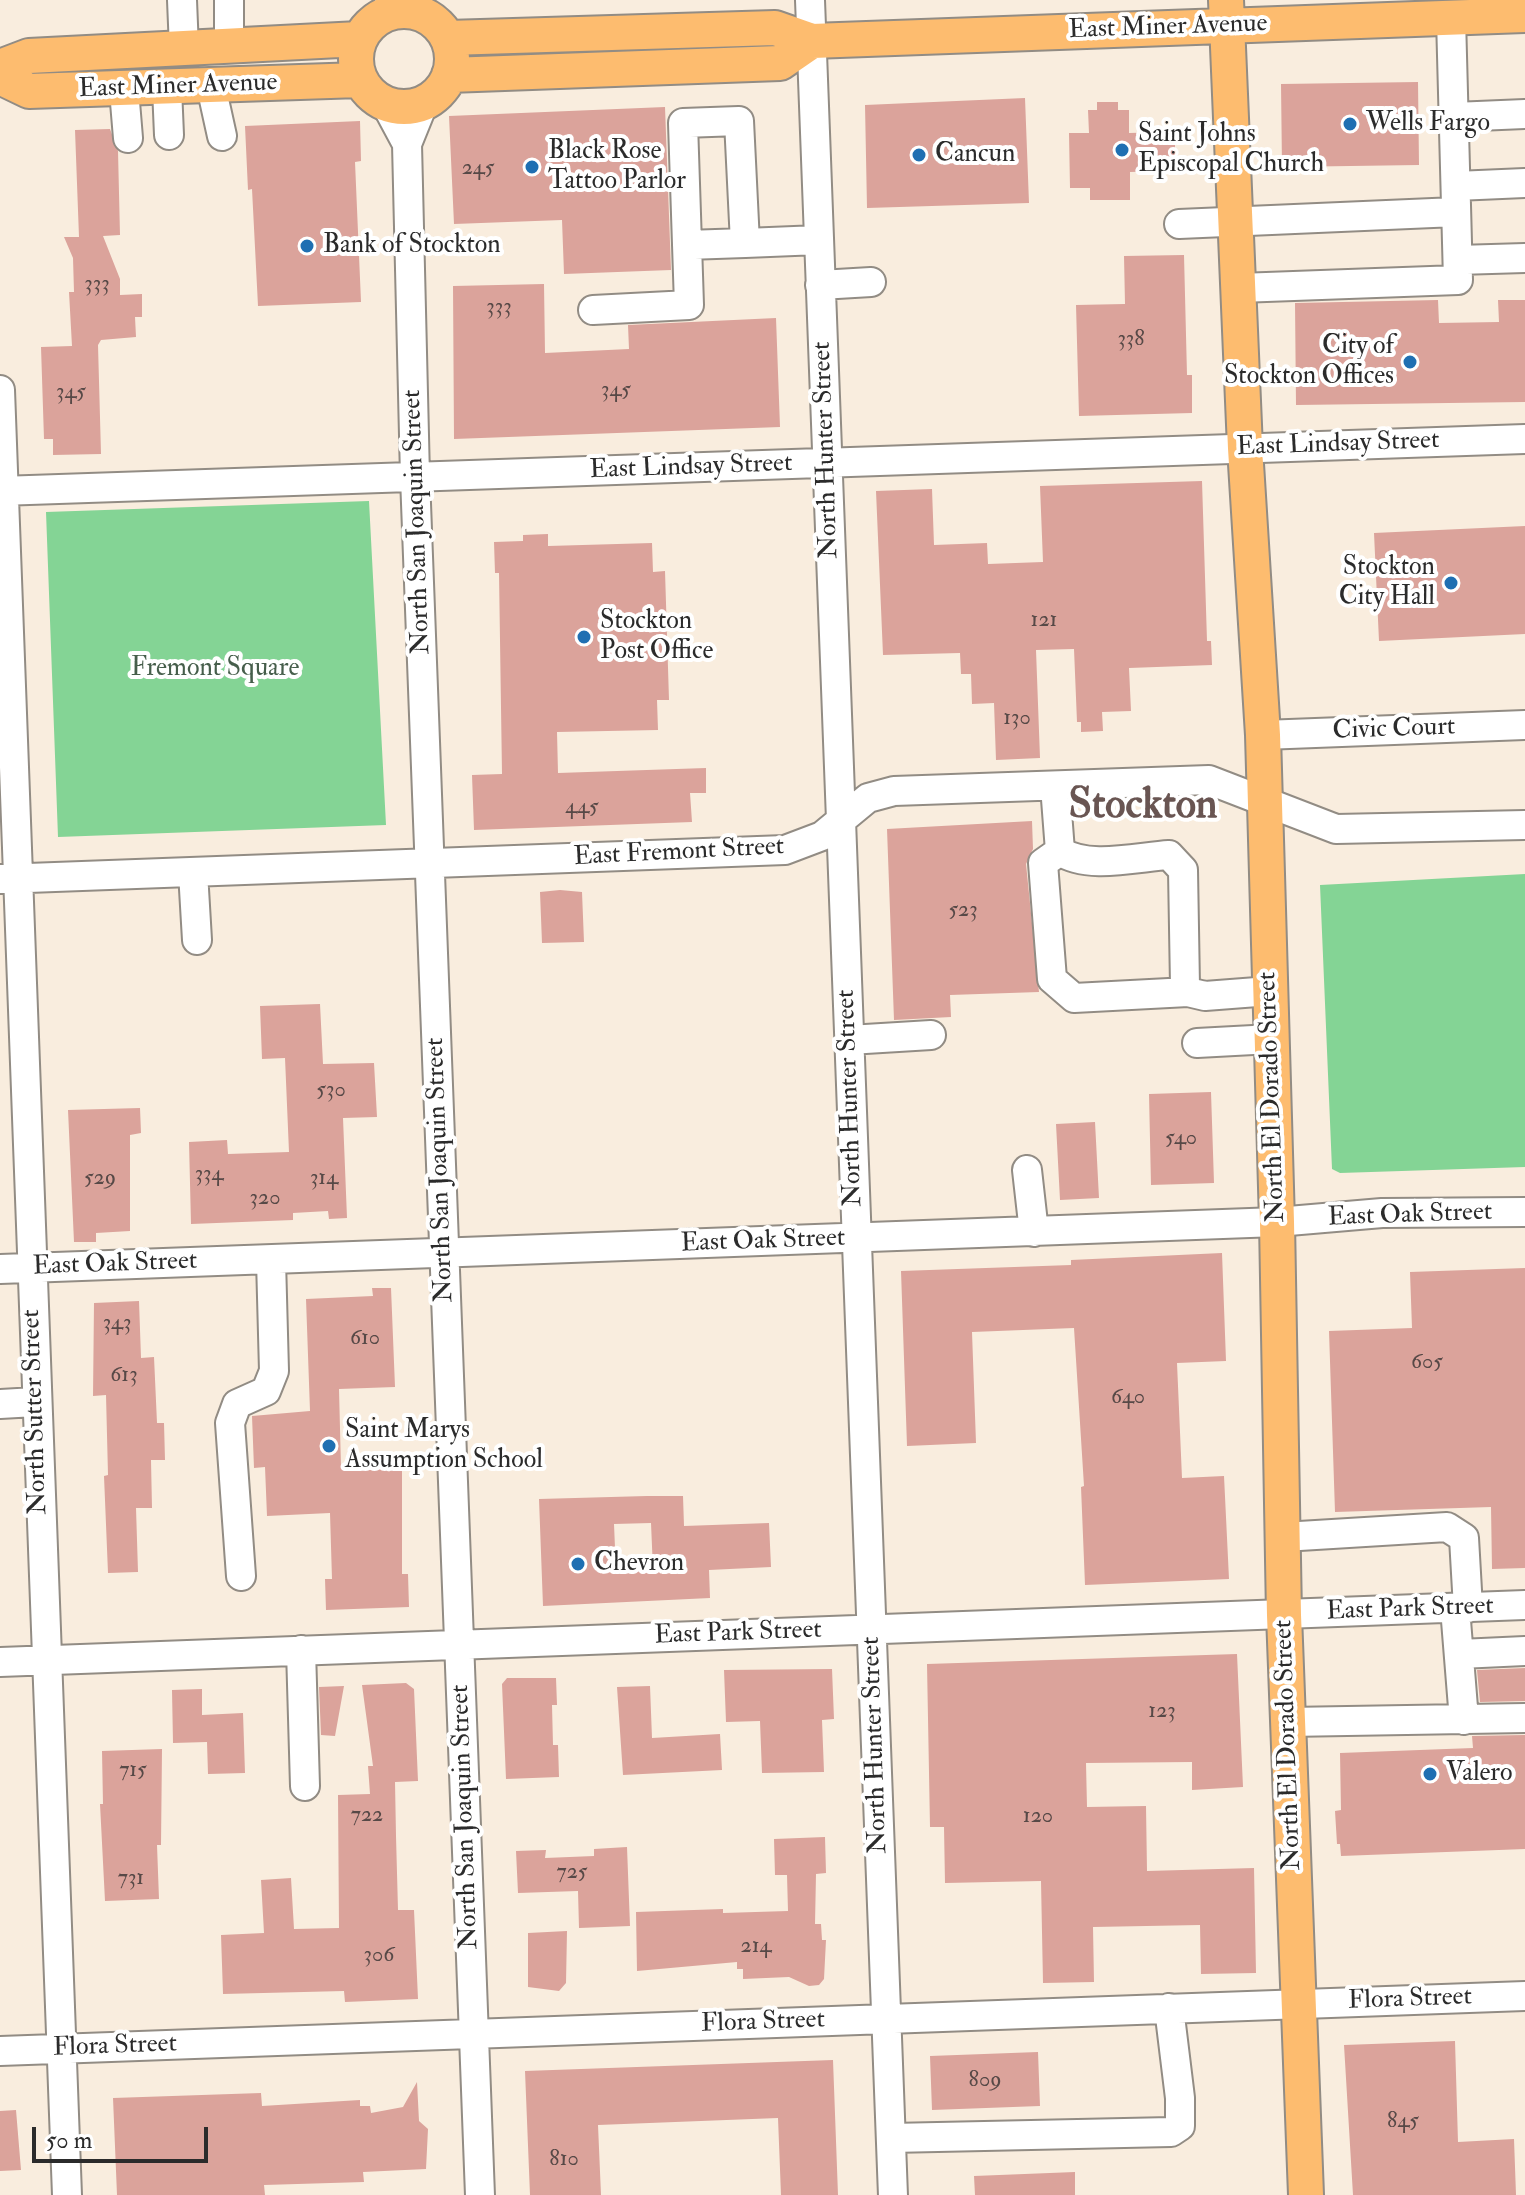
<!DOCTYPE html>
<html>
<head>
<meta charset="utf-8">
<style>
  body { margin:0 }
  #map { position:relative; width:1525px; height:2195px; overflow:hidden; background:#f9edde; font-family:"IM FELL Double Pica",serif }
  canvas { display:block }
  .scale { position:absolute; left:32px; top:2127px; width:176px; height:36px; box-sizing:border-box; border:4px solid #2b2b2b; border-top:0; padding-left:10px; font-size:24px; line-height:28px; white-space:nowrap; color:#2b2b2b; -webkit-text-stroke:6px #fff; paint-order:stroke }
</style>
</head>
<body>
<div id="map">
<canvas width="1525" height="2195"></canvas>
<div class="scale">50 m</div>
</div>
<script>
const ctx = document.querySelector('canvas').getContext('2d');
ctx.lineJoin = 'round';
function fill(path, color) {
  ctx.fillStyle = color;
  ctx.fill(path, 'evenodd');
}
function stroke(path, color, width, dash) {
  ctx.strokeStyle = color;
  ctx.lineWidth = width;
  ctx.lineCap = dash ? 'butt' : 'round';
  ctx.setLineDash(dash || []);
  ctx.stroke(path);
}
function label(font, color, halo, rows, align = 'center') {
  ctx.font = font + ' "IM FELL Double Pica",serif';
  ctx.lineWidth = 8;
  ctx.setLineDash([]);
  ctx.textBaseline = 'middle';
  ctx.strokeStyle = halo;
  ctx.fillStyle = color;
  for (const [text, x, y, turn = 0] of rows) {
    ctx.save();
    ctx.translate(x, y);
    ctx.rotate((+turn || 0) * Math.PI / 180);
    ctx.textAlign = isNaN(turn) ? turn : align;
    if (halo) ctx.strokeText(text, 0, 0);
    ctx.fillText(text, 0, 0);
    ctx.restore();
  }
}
fill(new Path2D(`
  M369,501L386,825L58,837L46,512Z
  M1525,874V1167L1340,1173L1332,1169L1320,885Z`), '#84d495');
fill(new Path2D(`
  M1418,82L1419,165L1282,167L1281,84Z
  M1025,98L1029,203L867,208L865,105Z
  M1097,102H1118V110H1129V133L1167,132V141H1175V160H1167V171L1130,172V200H1090V188H1070L1069,133H1089L1088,110H1097Z
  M665,107L671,270L564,274L562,220L454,224L449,116Z
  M360,121L361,161L355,162L361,302L258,306L252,189L248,190L245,126Z
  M110,129L118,151L120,235L103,236L120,279V295L142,294V317H135L136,337L101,340L98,345L101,454L53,455V439H44L41,347L72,346L69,292H74L73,258L64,237H79L75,130Z
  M1184,255L1187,375H1192V413L1079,416L1076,305L1125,304L1124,256Z
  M544,284L545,353L629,349L628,325L776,318L780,427L454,439L453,286Z
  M1438,300L1439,323L1499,322L1498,300H1525V402L1296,405L1295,303Z
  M1202,481L1207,641H1211L1212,665L1129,668L1131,711L1102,712L1103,731L1081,732V722H1077L1074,649L1036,650L1040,758L996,760L994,703L972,704L971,674H961L960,653L883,655L876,491L932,489L934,545L987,543L988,564L1043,562L1040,486Z
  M1525,526V634L1379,641L1374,533Z
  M548,534V546L652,543L653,572L665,571L669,700H657L658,730L557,732L558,773L706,768V793H690L692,822L474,830L472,775L502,774L499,573H495L494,542L523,541V535Z
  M1032,821L1033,849L1026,864L1039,992L950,995L951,1017L894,1020L887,829Z
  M560,890L582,892L584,942L542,943L540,892Z
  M320,1004L323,1064L374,1063L377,1117L343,1118L347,1218L329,1219L328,1211L293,1213V1220L191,1224L189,1142L227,1140L228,1154L289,1152L285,1058L262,1059L260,1006Z
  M1211,1092L1214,1183L1151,1185L1149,1094Z
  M140,1108L141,1133L130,1135V1231L96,1233V1242H74L68,1110Z
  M1095,1122L1099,1198L1060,1200L1056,1124Z
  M1222,1253L1226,1361L1177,1363L1182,1478L1224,1476L1229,1579L1085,1585L1081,1487L1084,1486L1074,1328L972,1332L976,1443L907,1446L901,1271L1071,1265V1260Z
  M1525,1268V1568L1492,1569L1491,1507L1335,1512L1329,1331L1412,1328L1410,1272Z
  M372,1288H391L395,1387L339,1389L341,1468L402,1465V1574H408L409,1607L326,1610L325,1579H332L330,1513L267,1516L265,1467L254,1468L252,1416L310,1411L306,1299L373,1296Z
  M139,1301L141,1358L154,1357L157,1423H164L165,1460H151L152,1508H136L138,1572L108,1573L104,1476L108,1475L106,1395L93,1396L94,1303Z
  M647,1496H683L684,1526L769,1523L771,1567L709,1570L710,1598L543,1606L539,1499ZM651,1523L653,1570L616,1572L614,1524Z
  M1237,1654L1243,1787L1192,1790V1762L1086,1763L1087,1807L1146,1806L1147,1871L1254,1868L1256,1973L1201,1974L1200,1925L1093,1927L1094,1982L1043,1983L1041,1881L945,1883L944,1827H930L927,1664Z
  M1525,1668V1701L1480,1702L1477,1670Z
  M832,1669L834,1719L822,1720L824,1772L762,1773L760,1721L726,1722L724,1670Z
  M507,1678H556L557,1705H552L553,1745H558L559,1777L506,1779L502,1684Z
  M406,1683L414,1689L418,1781L395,1782L396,1836L398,1910H414L418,1999L345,2002L344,1991L223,1994L221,1935L264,1933L261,1880L291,1878L294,1929L339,1928L338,1795L370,1794L368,1766H373L362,1685Z
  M344,1686L335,1736L321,1735L319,1687Z
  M650,1686L652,1738L720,1734L722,1770L623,1775L617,1687Z
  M202,1689V1715L243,1713L245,1773L208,1774L207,1742L173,1743L172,1690Z
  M1525,1735V1849L1341,1856L1340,1844H1337L1335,1811L1341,1810L1340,1753L1473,1748L1472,1736Z
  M162,1749L161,1845H157L159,1899L105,1901L100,1804H103L102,1751Z
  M825,1837L826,1873L816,1874L815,1924H821L822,1940H826L824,1979L819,1985L809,1986L789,1977L743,1979V1969H737V1962L637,1971L636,1912L723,1909V1913L788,1911L787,1875H775L774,1839Z
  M627,1847L630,1926L579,1928L578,1891L518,1893L516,1851L546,1850L545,1858L594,1856V1849Z
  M567,1931L566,1983L559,1991L528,1987V1933Z
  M1455,2041L1458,2142L1514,2139L1516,2195H1353L1344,2045Z
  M1038,2052L1040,2106L932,2110L930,2056Z
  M833,2060L838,2195H781L778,2118L598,2125L601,2195H530L525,2071Z
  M417,2082L419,2121L428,2129L426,2169L363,2172L364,2182L264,2185L265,2195H117L113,2098L261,2093L262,2106L360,2100V2106H370L371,2113L403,2107Z
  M16,2110L21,2170L0,2171V2111Z
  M1075,2172V2195H975L974,2176Z`), '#dba39b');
const minor = new Path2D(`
  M182,0L184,49
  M229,0V47
  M413,0L421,14
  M810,0L893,2195
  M385,14L391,0
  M211,86L222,136
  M167,88L169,135
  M124,90L128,138
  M424,102L407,144L415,477L480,2195
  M385,103L407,144
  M1454,117L1525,114
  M1456,186L1525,183
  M1179,224L1456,212
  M687,245L745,243
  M1458,260L1525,258
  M820,285L871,282
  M1239,288L1458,280L1451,18
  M593,310L689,305L683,123L739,121L745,243L819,240
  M0,390L67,2195
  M0,491L1525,439
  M1263,735L1525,725
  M1055,786L1060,851C1087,870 1137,857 1169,855L1183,870L1185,986L1188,992L1205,996L1270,991
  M1060,851L1043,863L1052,979L1074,998L1188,992
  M193,872L197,940
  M1,879L785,850L822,836L868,798L894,791L1209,780L1336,829L1525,825
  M849,1040L931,1035
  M1197,1043L1272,1039
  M1027,1170L1034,1232
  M0,1269L1277,1222L1382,1213L1525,1212
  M0,1404L35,1402
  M1283,1537L1447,1527L1464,1538L1468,1608
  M241,1576L230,1423L237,1404L266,1391L274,1371L271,1260
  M1455,1608L1464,1720
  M301,1650L305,1786
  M1460,1654L1525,1651
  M0,1662L1525,1605
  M1288,1722L1525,1718
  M0,2051L1525,1996
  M891,2138L1171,2132L1180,2126V2098L1169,2008`);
const major = new Path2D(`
  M1226,0L1245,448L1263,735L1277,1222L1284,1615L1306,2195
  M356 59a48 48 0 1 1 96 0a48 48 0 1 1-96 0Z
  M448,38L775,28L812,41L1525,15
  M0,67L29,56L359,39
  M449,75L780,63L812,41
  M0,77L29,91L360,80`);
stroke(minor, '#928c84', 32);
stroke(major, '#928c84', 38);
stroke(minor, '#fff', 28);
stroke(major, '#fdbc6f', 34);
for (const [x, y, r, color] of [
  [1350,124,8,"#1f6fb2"],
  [1122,150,8,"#1f6fb2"],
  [919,155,8,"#1f6fb2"],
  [532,167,8,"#1f6fb2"],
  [307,246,8,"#1f6fb2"],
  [1410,362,8,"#1f6fb2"],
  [1451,583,8,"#1f6fb2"],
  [584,637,8,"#1f6fb2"],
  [329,1446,8,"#1f6fb2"],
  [578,1564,8,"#1f6fb2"],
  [1430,1774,8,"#1f6fb2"]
]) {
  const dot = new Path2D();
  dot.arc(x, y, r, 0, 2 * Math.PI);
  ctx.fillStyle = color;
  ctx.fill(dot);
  stroke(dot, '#fff', 3);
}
label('22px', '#574947', null, [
  ["245",478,169],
  ["333",97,285],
  ["333",499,308],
  ["338",1131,340],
  ["345",616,391],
  ["345",71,393],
  ["121",1044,621],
  ["130",1017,719],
  ["445",582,808],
  ["523",963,911],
  ["530",331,1091],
  ["540",1181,1139],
  ["334",209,1175],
  ["529",100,1179],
  ["314",324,1179],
  ["320",265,1199],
  ["343",117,1324],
  ["610",365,1339],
  ["605",1427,1363],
  ["613",124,1376],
  ["640",1128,1398],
  ["123",1162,1712],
  ["715",133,1771],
  ["722",367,1816],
  ["120",1038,1817],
  ["725",572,1873],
  ["731",131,1879],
  ["214",756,1947],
  ["306",379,1956],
  ["809",985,2081],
  ["845",1403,2122],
  ["810",564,2160]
]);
label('26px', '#2b2b2b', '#fff', [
  ["East Miner Avenue",1168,28,-2],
  ["East Miner Avenue",178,87,-2],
  ["East Lindsay Street",1338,445,-2],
  ["North Hunter Street",827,450,-92],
  ["East Lindsay Street",691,468,-2],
  ["North San Joaquin Street",418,522,-92],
  ["Civic Court",1394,730,-2],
  ["East Fremont Street",679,853,-3],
  ["North El Dorado Street",1273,1097,-92],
  ["North Hunter Street",851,1098,-92],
  ["North San Joaquin Street",441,1170,-92],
  ["East Oak Street",1410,1216,-2],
  ["East Oak Street",763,1242,-2],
  ["East Oak Street",115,1265,-2],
  ["North Sutter Street",36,1412,-92],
  ["East Park Street",1410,1610,-2],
  ["East Park Street",738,1634,-2],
  ["North Hunter Street",876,1745,-92],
  ["North El Dorado Street",1289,1745,-92],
  ["North San Joaquin Street",466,1817,-92],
  ["Flora Street",1410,2000,-2],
  ["Flora Street",763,2023,-2],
  ["Flora Street",115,2047,-2]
]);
label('26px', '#2b2b2b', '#fff', [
  ["Wells Fargo",1366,124],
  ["Saint Johns",1138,135],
  ["Episcopal Church",1138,165],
  ["Black Rose",548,152],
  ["Tattoo Parlor",548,182],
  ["Cancun",935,155],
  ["Bank of Stockton",323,246],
  ["City of",1394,347,"right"],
  ["Stockton Offices",1394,377,"right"],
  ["Stockton",1435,568,"right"],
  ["City Hall",1435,598,"right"],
  ["Stockton",600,622],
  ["Post Office",600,652],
  ["Saint Marys",345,1431],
  ["Assumption School",345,1461],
  ["Chevron",594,1564],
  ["Valero",1446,1774]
], 'left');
label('26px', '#465e4b', '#fff', [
  ["Fremont Square",215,669]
]);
label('bold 42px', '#695552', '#fff', [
  ["Stockton",1143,808]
]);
</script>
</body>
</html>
